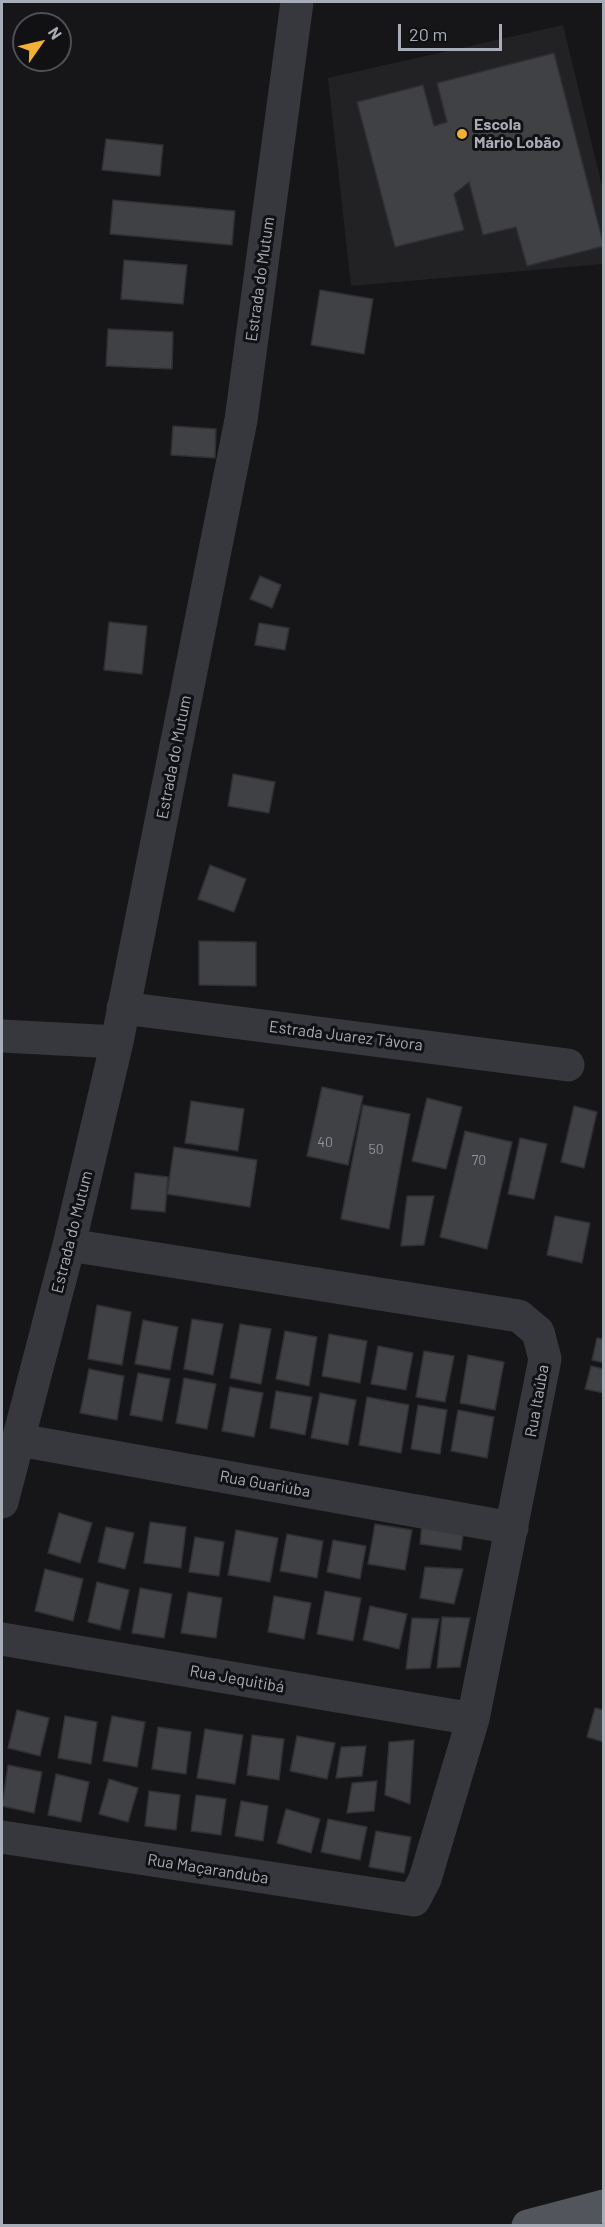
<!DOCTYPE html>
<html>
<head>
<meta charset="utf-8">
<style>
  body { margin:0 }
  #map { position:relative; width:605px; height:2227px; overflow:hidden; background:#161618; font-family:Barlow,sans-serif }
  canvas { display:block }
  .frame { position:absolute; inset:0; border:3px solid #a8adb8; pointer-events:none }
  .north { position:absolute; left:12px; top:12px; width:60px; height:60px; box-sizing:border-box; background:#111113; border:2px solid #4d4f55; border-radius:50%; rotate:56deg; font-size:16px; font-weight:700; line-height:24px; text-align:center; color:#a8adb8 }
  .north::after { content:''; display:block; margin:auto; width:21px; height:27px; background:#f2b134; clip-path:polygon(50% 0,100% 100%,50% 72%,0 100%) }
  .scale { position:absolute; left:398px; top:24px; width:104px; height:27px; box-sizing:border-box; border:3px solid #a8adb8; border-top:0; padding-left:8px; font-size:18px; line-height:21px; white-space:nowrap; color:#a8adb8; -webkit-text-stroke:4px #111113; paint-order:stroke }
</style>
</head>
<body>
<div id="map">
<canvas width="605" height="2227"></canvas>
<div class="frame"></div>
<div class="north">N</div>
<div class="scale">20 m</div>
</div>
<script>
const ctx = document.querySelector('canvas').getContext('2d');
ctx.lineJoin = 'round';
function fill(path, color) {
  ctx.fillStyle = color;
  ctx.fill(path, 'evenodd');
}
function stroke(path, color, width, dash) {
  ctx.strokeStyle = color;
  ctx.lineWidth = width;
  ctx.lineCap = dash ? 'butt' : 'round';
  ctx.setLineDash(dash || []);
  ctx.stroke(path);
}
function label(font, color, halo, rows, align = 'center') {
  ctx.font = font + ' Barlow,sans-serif';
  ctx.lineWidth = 6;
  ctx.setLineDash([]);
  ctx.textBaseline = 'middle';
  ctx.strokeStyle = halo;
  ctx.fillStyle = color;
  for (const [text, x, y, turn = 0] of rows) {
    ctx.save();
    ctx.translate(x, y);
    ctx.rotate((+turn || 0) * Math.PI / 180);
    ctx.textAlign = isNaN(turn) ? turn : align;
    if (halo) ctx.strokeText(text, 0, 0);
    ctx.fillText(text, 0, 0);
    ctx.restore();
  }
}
fill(new Path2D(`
  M563,25L603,190V264L351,286L328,78Z`), '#222225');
const building = new Path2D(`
  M554,53L604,246L527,266L516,227L483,235L469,182L454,194L464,230L395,247L357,102L423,85L434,126L447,122L437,83Z
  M106,139L163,145L160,176L102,170Z
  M113,200L235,211L232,245L110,234Z
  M124,260L187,265L183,304L121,299Z
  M320,290L373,299L364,354L311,345Z
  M108,329L173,332L172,369L106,366Z
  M173,426L216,429L215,458L171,455Z
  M260,576L281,585L272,608L250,599Z
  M109,622L147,626L142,674L104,670Z
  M259,623L289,628L285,650L255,645Z
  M233,774L275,782L269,813L228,806Z
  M210,865L246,879L234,912L198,899Z
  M199,941L256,942V986L199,985Z
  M322,1087L363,1096L348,1165L307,1156Z
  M427,1098L462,1107L446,1169L412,1161Z
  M191,1101L244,1109L238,1151L185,1143Z
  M363,1105L410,1114L389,1229L341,1219Z
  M574,1106L597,1112L584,1168L561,1162Z
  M465,1131L512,1142L487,1249L440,1237Z
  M520,1138L547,1144L534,1199L508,1194Z
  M174,1147L257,1160L250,1207L167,1194Z
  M135,1173L168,1177L165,1212L131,1209Z
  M407,1196H434L424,1245L401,1246Z
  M555,1216L590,1223L582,1263L547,1255Z
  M97,1305L131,1312L122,1365L88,1359Z
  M192,1319L223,1324L213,1375L184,1369Z
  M143,1320L178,1327L170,1370L135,1364Z
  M240,1324L271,1329L261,1384L230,1378Z
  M285,1331L317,1337L309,1386L276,1379Z
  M329,1334L367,1341L360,1383L322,1376Z
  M597,1338L604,1339V1363L592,1360Z
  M378,1346L413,1353L406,1390L371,1384Z
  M424,1351L454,1356L445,1402L416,1397Z
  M468,1355L504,1362L495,1410L460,1403Z
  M591,1366L604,1369V1393L585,1389Z
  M89,1369L124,1376L117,1420L80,1413Z
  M138,1373L170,1379L162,1421L130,1415Z
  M184,1378L216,1384L207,1429L176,1423Z
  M230,1387L263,1393L254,1437L222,1431Z
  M276,1391L312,1397L305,1435L270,1428Z
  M320,1393L356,1400L348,1445L311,1438Z
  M367,1397L409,1405L401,1453L359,1445Z
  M418,1405L447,1410L440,1454L411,1449Z
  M458,1410L494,1417L487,1458L451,1451Z
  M59,1513L92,1523L80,1563L48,1553Z
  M150,1522L186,1527L181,1568L144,1563Z
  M422,1523L464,1529L461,1550L420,1544Z
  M375,1524L412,1530L405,1570L368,1564Z
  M106,1527L134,1533L125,1569L98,1562Z
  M236,1530L278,1538L270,1582L228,1575Z
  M287,1534L323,1541L317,1578L280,1571Z
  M195,1537L224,1542L219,1576L189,1572Z
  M333,1540L366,1546L360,1579L327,1572Z
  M425,1567L463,1569L454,1604L420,1598Z
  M45,1569L83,1579L73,1621L35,1611Z
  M97,1582L129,1590L120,1630L88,1622Z
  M140,1588L172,1594L164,1638L132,1633Z
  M325,1591L361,1598L353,1641L317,1634Z
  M188,1592L222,1598L216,1638L181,1633Z
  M274,1596L311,1603L304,1639L268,1632Z
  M370,1606L407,1614L399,1649L363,1640Z
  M442,1617L470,1618L460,1667L437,1668Z
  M412,1618L439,1619L430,1668L406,1669Z
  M595,1708L604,1710V1742L587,1737Z
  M17,1710L49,1718L40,1756L8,1748Z
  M65,1716L97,1722L91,1764L58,1758Z
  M112,1716L145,1722L137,1767L103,1761Z
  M158,1727L191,1732L186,1774L152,1769Z
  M205,1729L243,1735L235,1784L197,1778Z
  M252,1735L284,1739L279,1780L247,1775Z
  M297,1736L335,1743L327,1779L290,1771Z
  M414,1740L410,1804L385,1795L389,1742Z
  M366,1746L362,1776L336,1778L341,1747Z
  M8,1765L42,1772L34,1813L2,1806Z
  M56,1774L89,1782L81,1822L48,1815Z
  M109,1779L138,1788L128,1822L99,1814Z
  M377,1781L374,1811L347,1813L352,1783Z
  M149,1791L180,1795L176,1830L145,1826Z
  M196,1795L226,1799L221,1835L191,1831Z
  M241,1801L268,1806L263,1841L235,1836Z
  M286,1809L320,1819L311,1853L277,1843Z
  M328,1819L367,1827L360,1860L321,1852Z
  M376,1831L411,1837L404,1873L369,1867Z`);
fill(building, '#404145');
stroke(building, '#303034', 1.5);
stroke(new Path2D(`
  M123,1008L568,1065
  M2,1036L117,1042
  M19,1440L512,1528
  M2,1502L69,1245L117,1042L241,420L297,2
  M2,1639L473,1719
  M2,1837L414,1900L425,1879L473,1719L545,1359L538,1332L519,1316L69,1245`), '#37383d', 33);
stroke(new Path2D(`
  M528,2226L604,2206`), '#53555c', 33);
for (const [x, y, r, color] of [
  [462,134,6,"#f2b134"]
]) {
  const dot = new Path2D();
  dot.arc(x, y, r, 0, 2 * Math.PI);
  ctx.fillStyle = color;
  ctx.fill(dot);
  stroke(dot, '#111113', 2);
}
label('14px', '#8e929b', null, [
  ["40",325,1142],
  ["50",376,1149],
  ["70",479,1160]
]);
label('bold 16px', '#a8adb8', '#111113', [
  ["Escola",474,125],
  ["Mário Lobão",474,143]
], 'left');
label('16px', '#a8adb8', '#111113', [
  ["Estrada do Mutum",260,279,-82],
  ["Estrada do Mutum",174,757,-79],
  ["Estrada Juarez Távora",346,1036,7],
  ["Estrada do Mutum",72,1232,-76],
  ["Rua Itaúba",537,1401,-80],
  ["Rua Guariúba",265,1484,10],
  ["Rua Jequitibá",237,1679,10],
  ["Rua Maçaranduba",208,1869,9]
]);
</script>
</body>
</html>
